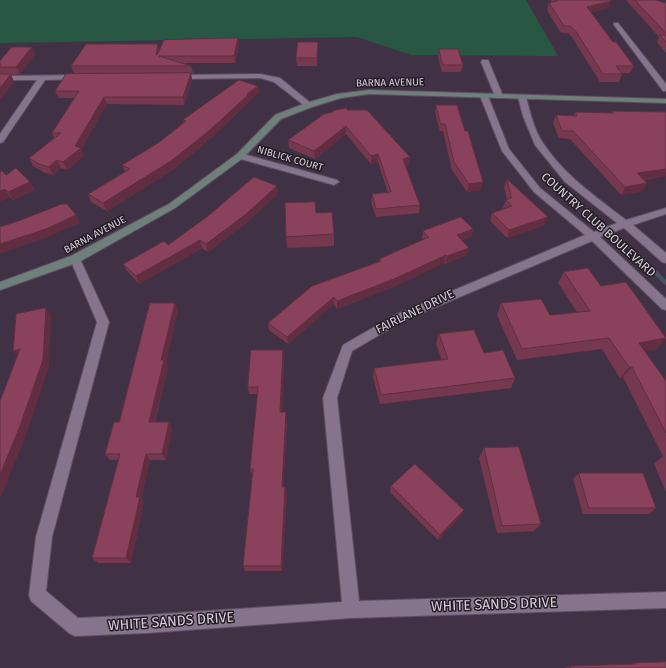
<!DOCTYPE html>
<html>
<head>
<meta charset="utf-8">
<style>
  body { margin:0 }
  canvas { display:block; background:#403145 }
</style>
</head>
<body>
<canvas width="666" height="668"></canvas>
<script>
const ctx = document.querySelector('canvas').getContext('2d');
ctx.lineJoin = 'round';
function fill(path, color) {
  ctx.fillStyle = color;
  ctx.fill(path, 'evenodd');
}
function stroke(path, color, width, dash) {
  ctx.strokeStyle = color;
  ctx.lineWidth = width;
  ctx.lineCap = dash ? 'butt' : 'round';
  ctx.setLineDash(dash || []);
  ctx.stroke(path);
}
function label(font, color, halo, rows, align = 'center') {
  ctx.font = font + ' "Fira Sans",sans-serif';
  ctx.lineWidth = 3;
  ctx.setLineDash([]);
  ctx.textBaseline = 'middle';
  ctx.strokeStyle = halo;
  ctx.fillStyle = color;
  for (const [text, x, y, turn = 0] of rows) {
    ctx.save();
    ctx.translate(x, y);
    ctx.rotate((+turn || 0) * Math.PI / 180);
    ctx.textAlign = isNaN(turn) ? turn : align;
    if (halo) ctx.strokeText(text, 0, 0);
    ctx.fillText(text, 0, 0);
    ctx.restore();
  }
}
fill(new Path2D(`
  M0,0H526L558,56L412,55L357,37L0,43Z`), '#285844');
fill(new Path2D(`
  M640,255L642,256L666,280V285L664,284L637,257L638,256Z`), '#465261');
const street = new Path2D(`
  M614,23H618L666,84V91H663L614,25Z
  M482,60H488L489,62L503,96L502,98H496L495,96L481,62Z
  M260,74L280,78L313,105L312,107H306L274,82L260,78L175,79L171,77L175,75Z
  M79,75H82V79L45,80L3,142L0,143V134L37,80H0V76Z
  M481,94H487L488,96L509,149L540,188L594,232L617,223L565,182L535,145L523,116L518,97L519,95H522L526,97C530,112 534,130 543,143C565,176 595,196 626,220L666,208V214L633,225L666,253V263L662,262L624,228L600,237L666,299V310L662,309L592,241L403,321L352,351L337,398L359,601L666,592V608L351,618L147,633L75,636L69,633L31,601L29,595L36,537L97,322L70,259L71,256H79L80,259L109,322L52,537L46,591L78,618L147,615L342,602L323,398L343,345L395,315L585,235L534,192L502,151L480,96Z
  M240,153L337,180L339,182L334,185L237,158L236,156Z`);
const secondary = new Path2D(`
  M369,90L666,99V103L369,94L341,98L312,107L281,119L243,158L175,208L79,262L0,290V282L71,256L169,204L237,154L275,115L306,103L337,94Z`);
stroke(street, '#5c4f60', 2);
stroke(secondary, '#5c4f60', 2);
fill(street, '#86748c');
fill(secondary, '#6f7f7c');
fill(new Path2D(`
  M551,0H610L611,1L608,8L591,12L613,42L634,66L630,73H622V74L619,82H600L572,37L568,33H561L547,10L549,3L551,2Z
  M626,0H655L666,3V53L657,42L659,37Z
  M318,42L317,66H297L296,58Z
  M158,44L159,50L239,46L235,63H184L191,66L193,73H191L192,80L184,105L107,104L81,149L84,156L67,170L61,168L53,175L43,172L33,166L29,158L54,138L52,133L74,98H59L55,91L74,74L71,66Z
  M32,47L35,54L20,74L11,75L14,82L0,100V61Z
  M439,49L463,65L461,72H442L438,57Z
  M258,86L259,93L249,101V102L211,138L174,169L107,211L91,202L88,194L125,172L122,165L158,143L184,123L183,120Z
  M436,105L481,190L467,192L452,170L443,131H440L435,112Z
  M348,110L410,157L409,165L405,166L420,205L419,213L376,217L371,202L372,194L388,193L378,162L371,164L346,134L315,159L289,148L288,140L333,112V111Z
  M612,111L666,112V176L643,180L647,183L643,191L621,195L570,139L559,138L553,123L556,115L574,116L575,112L611,113Z
  M0,172L6,175L30,182L34,190L13,200L10,197L0,201Z
  M507,179L545,225L507,238L490,221L492,213L504,209L503,208L506,200H507L504,187Z
  M278,194L246,223L208,252L202,248L139,284L127,271L123,264L168,245Z
  M473,229L471,237L462,240L467,255L445,264L444,263L393,287L337,309L334,304L288,344L269,330L268,323L379,261V259L423,240L422,239L423,231Z
  M334,234V246L287,248L286,237Z
  M564,272L601,286L657,349L645,351L666,381V492L654,464L663,456L623,377L620,378L602,349L517,360L497,315L501,303L550,315L577,312L558,283Z
  M175,303L178,311L166,362L168,367L155,422L172,428L166,460H150L141,499L144,502L131,563H98L92,558L119,460H110L105,454L119,422Z
  M439,334L484,353L515,378L511,388L380,404L373,377L374,368L442,360L436,344Z
  M284,357L282,412L287,419L283,487H285L287,493L282,571H245L243,566L252,475L250,469L258,394H249L248,387Z
  M484,448L541,524L534,531L497,533L479,458Z
  M579,473L656,508L649,514H583L573,479Z
  M391,486L461,516L438,540L390,492Z
  M635,663L666,668H564L570,666L627,665Z`), '#76384f');
fill(new Path2D(`
  M611,1L608,8L585,14L587,7Z
  M238,38L239,46L235,63L234,56Z
  M318,42V50L317,66V58Z
  M158,44L159,51L158,62L156,55Z
  M32,47L35,54L20,74L16,67Z
  M191,73L192,80L184,105L183,97Z
  M11,74L14,82L0,100V88Z
  M258,86L259,93L249,101V102L211,138L174,169L107,211L103,203Z
  M104,97L107,104L81,149L84,156L67,170L63,162L75,146Z
  M346,126V134L315,159L314,151Z
  M378,154V162L371,164V156Z
  M410,157L409,165L402,167L403,159Z
  M57,160L61,168L53,175L49,167Z
  M666,169V176L633,181L637,173Z
  M30,182L34,190L13,200L8,192Z
  M483,182L481,190L467,192L469,184Z
  M647,183L643,191L621,195L625,187Z
  M277,186L278,194L246,223L208,252L206,244Z
  M5,189L10,197L0,201V191Z
  M76,215L80,223L50,236L0,254V244Z
  M548,217L545,225L507,238L509,230Z
  M473,229L471,237L455,243L457,235Z
  M200,240L202,248L139,284L136,276Z
  M469,248L467,255L445,264L447,256Z
  M446,255L444,263L393,287L337,309V301Z
  M334,297V304L288,344L287,337Z
  M175,303L178,311L166,362L168,367L153,428L149,422L161,360Z
  M46,308L51,316L49,367L27,433L0,499V475Z
  M666,338L657,349L631,354L639,343Z
  M20,349L19,358L13,351Z
  M283,350L284,357L282,419L280,412Z
  M629,367H632L623,377L620,378Z
  M286,412L287,419L283,493L282,487Z
  M169,422L172,428L166,460L162,454Z
  M146,454L150,460L141,499L144,502L131,563L126,558L136,497Z
  M285,487L287,493L282,571L281,566Z
  M464,510L461,516L438,540L440,535Z`), '#602e40');
const building = new Path2D(`
  M555,0H610L611,1L587,7L613,42H616L634,66H616L622,74H603L575,30L570,26H564L549,3L557,1Z
  M635,0H655L666,3V33Z
  M660,35H666V42Z
  M238,38L234,56H159L191,66H71L86,44H158L156,55H157L164,40Z
  M298,42H318L317,58H296Z
  M12,47H32L16,67H0V61Z
  M439,49H458L463,65H443Z
  M191,73L183,97H104L75,146L81,148L63,162L57,160L49,167L39,164L29,158L61,133H52L79,91H55L66,74Z
  M0,74H11L0,88Z
  M239,80L258,86L247,94L248,95L210,130L171,161L103,203L88,194L130,169L122,165L158,143L186,121L183,120Z
  M436,105H457L465,131H468L483,182L469,184L454,162L445,124H441Z
  M346,108L348,110H367L410,157L403,159L420,205L376,209L372,194L391,192L378,154L371,156L346,126L314,151L288,140L324,114L333,112V111Z
  M612,111L666,112V169L637,173L647,183L625,187L573,131H562L556,115L577,116L575,112L613,113Z
  M16,168L30,182L8,192L5,189L0,191V172L2,171L6,175Z
  M254,177L277,186L245,215L206,244L200,240L136,276L123,264L164,241L168,245L208,216Z
  M507,179L548,217L509,230L492,213L512,206L506,200L511,198Z
  M315,202L316,213L332,212L334,234L286,237L285,203Z
  M62,204H67L76,215L46,229L0,244V227L21,220Z
  M461,217L473,229L457,235L469,248L447,256L446,255L394,279L337,301L334,297L287,337L268,323L312,286L381,261L379,259L429,237L423,231Z
  M588,268L601,286L626,282L666,338L639,343L666,381V433L632,367H629L609,338L522,349L501,303L541,299L550,315L590,311L564,272Z
  M150,303H175L161,360H164L149,422H169L162,454H146L136,497H140L126,558H92L120,454H105L114,422H119Z
  M46,308L43,360L20,426L0,475V401L20,349L13,351L16,314Z
  M474,330L484,353L503,350L515,378L381,395L374,368L448,359L439,334Z
  M251,350H283L280,412H286L282,487H285L281,566H243L253,469H250L258,387H248Z
  M519,447L541,524L502,526L484,448Z
  M415,464L464,510L440,535L391,486Z
  M579,473H643L656,508H589Z
  M666,662V668H570V666L636,664L635,663Z`);
fill(building, '#89415c');
stroke(building, '#602e40', 1);
label('10px', '#d9cfdc', '#231c25', [
  ["BARNA AVENUE",390,83,-1],
  ["NIBLICK COURT",290,159,16],
  ["BARNA AVENUE",95,235,-28]
]);
label('12px', '#d9cfdc', '#231c25', [
  ["COUNTRY CLUB BOULEVARD",598,225,42],
  ["FAIRLANE DRIVE",415,312,-26]
]);
label('14px', '#d9cfdc', '#231c25', [
  ["WHITE SANDS DRIVE",494,605,-2],
  ["WHITE SANDS DRIVE",171,622,-4]
]);
</script>
</body>
</html>
